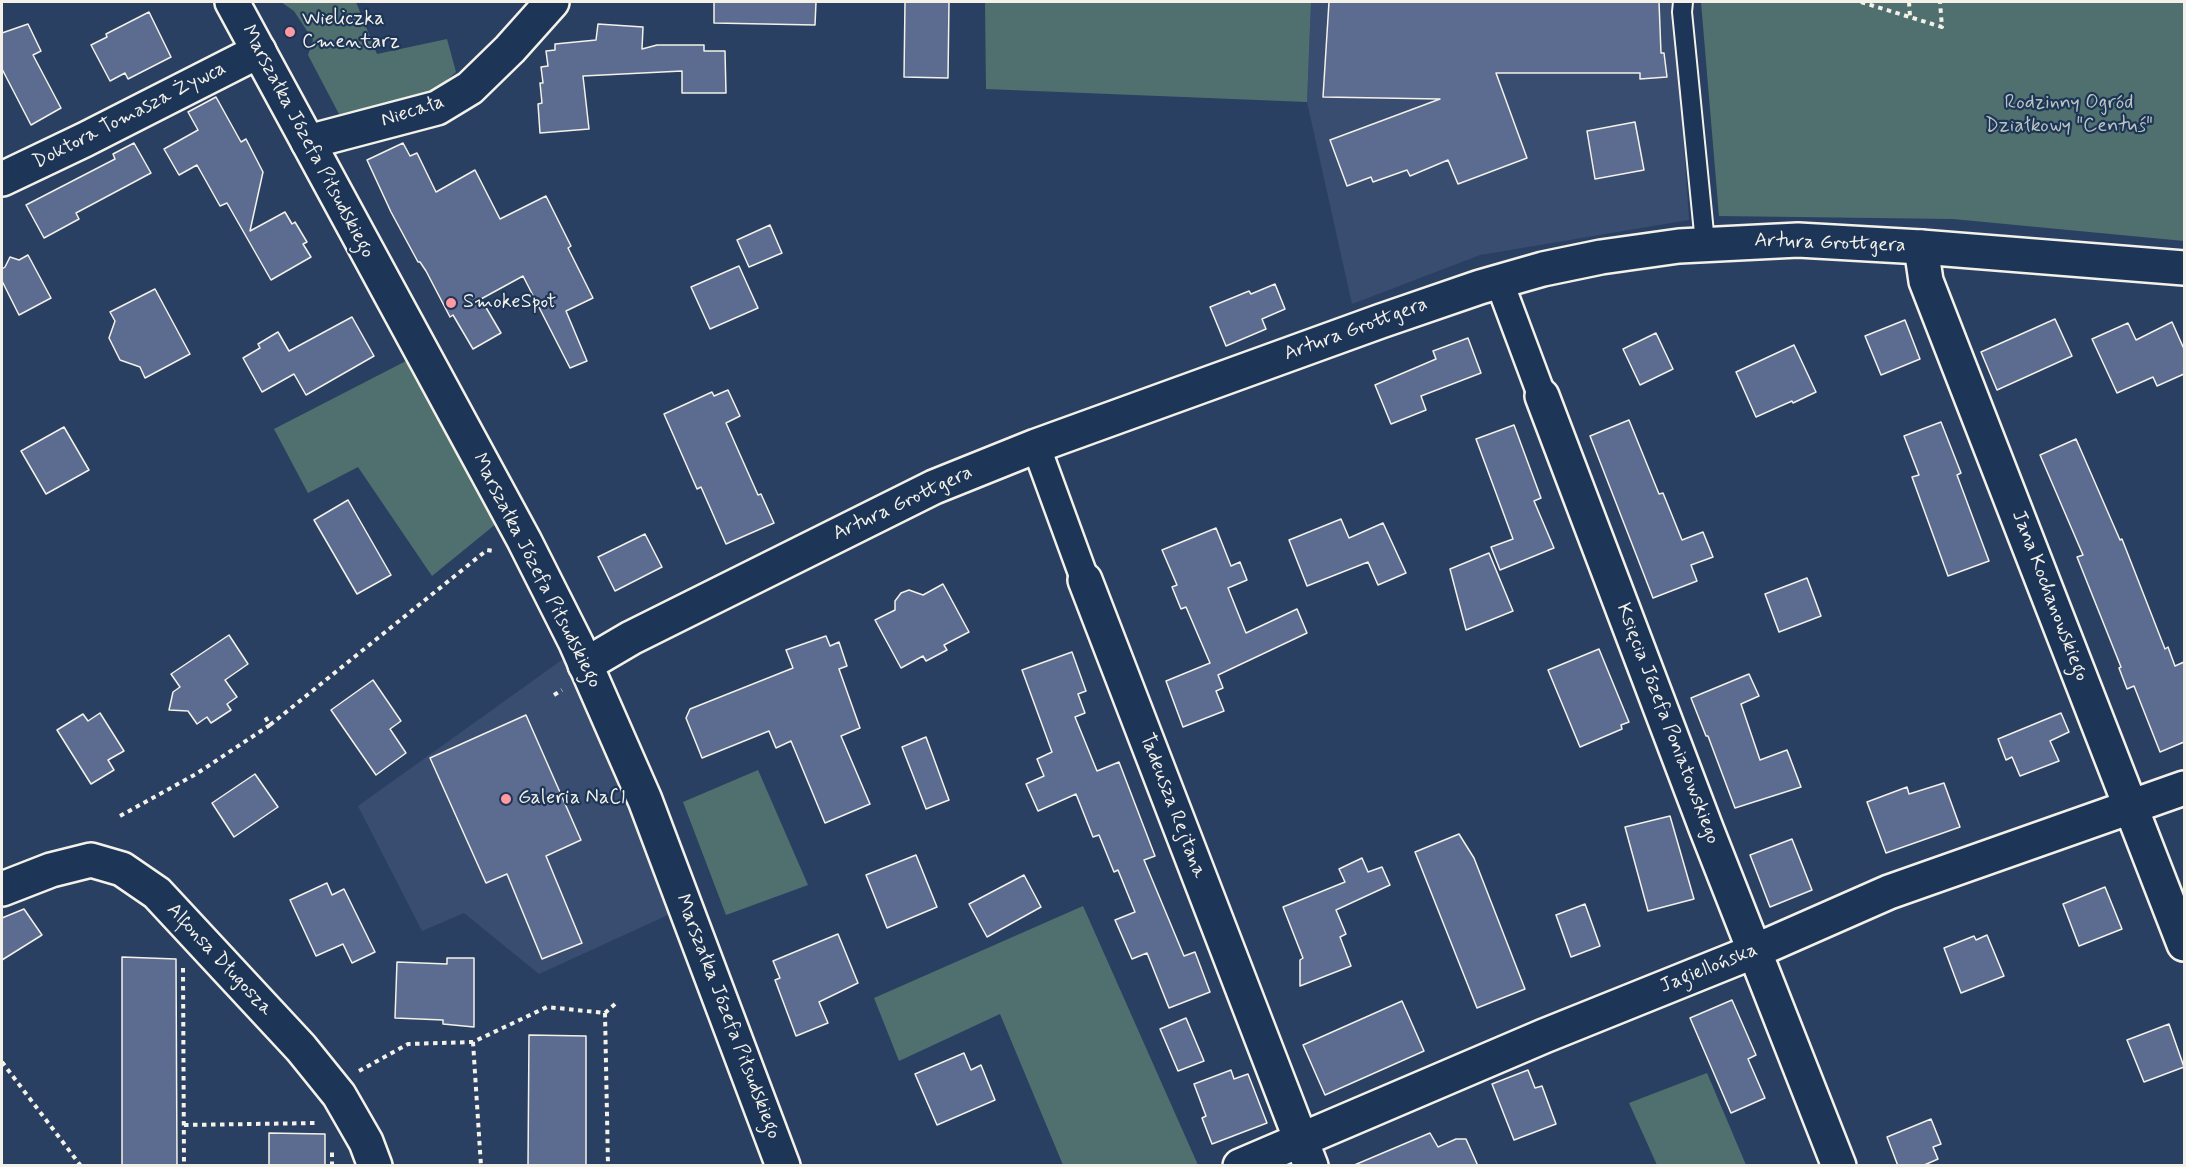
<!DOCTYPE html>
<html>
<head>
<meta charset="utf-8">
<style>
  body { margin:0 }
  #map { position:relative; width:2186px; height:1167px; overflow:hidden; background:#2a4062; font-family:Mynerve,sans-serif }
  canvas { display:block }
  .frame { position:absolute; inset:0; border:3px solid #f4f1e8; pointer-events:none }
</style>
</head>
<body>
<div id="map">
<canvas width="2186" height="1167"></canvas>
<div class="frame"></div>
</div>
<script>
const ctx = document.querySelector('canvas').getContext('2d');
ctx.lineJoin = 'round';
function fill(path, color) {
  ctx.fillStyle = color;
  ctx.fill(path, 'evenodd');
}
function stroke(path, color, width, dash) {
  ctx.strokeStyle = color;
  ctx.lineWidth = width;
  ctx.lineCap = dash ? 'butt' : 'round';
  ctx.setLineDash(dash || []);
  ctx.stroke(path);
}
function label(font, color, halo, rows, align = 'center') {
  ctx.font = font + ' Mynerve,sans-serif';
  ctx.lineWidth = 4.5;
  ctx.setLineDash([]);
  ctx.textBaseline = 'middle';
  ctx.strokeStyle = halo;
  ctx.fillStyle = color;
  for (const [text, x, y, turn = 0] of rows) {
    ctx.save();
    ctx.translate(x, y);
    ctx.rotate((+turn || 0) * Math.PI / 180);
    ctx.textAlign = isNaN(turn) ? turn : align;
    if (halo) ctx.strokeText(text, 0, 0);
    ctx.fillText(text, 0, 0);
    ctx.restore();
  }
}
fill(new Path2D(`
  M1311,2H1674L1689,220L1480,255L1352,304L1307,102Z
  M566,657L670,914L539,974L464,913L422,931L358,806Z`), '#394d70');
fill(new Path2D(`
  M281,2H356L377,54L447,39L456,72L430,95L339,114L308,55L313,40L294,11Z
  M985,2H1311L1307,102L986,89Z
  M1701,2H2184V241L1953,219L1719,216Z
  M406,361L497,523L432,576L358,467L308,493L274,429Z
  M758,770L808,885L726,915L683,802Z
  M1083,906L1198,1165H1063L1000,1014L899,1061L874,998Z
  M1707,1073L1746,1165H1657L1629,1103Z`), '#50706f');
const building = new Path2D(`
  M714,2H816L815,25L714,23Z
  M905,2H949L948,78L904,77Z
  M1329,2H1659L1661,53H1664L1667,77L1640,79V73H1496L1527,158L1458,184L1448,160L1410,176L1407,170L1373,182L1371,177L1347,186L1330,140L1440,99L1323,97Z
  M149,12L171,57L128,79L125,73L110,81L91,45L107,37L106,34Z
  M28,24L41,51L33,55L61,108L31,125L2,69V33Z
  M598,24L643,27L642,49L657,45H704V51H725L726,93H682V71L583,76L589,129L540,133L538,104L542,103L540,83H543L541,67L548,66L546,51L555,50V44L596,40Z
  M216,97L241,142L246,139L263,172L250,231L285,212L292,224L295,222L307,242L303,244L311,257L271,280L227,203L220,206L197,165L179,175L164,149L198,130L188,112Z
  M1635,122L1644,170L1595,179L1587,131Z
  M134,143L151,173L76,213L79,219L44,238L26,205L115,159L113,154Z
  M403,143L410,156L417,153L436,192L475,170L500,219L546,196L571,246L568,248L593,298L566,311L587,361L570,368L523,276L481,299L501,333L473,349L453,315L450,317L426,271L420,262H418L391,212L367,160Z
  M770,225L782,253L749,267L737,240Z
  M28,255L51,298L19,315L2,281V269L5,267L10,257L19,260Z
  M739,266L758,308L710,329L691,287Z
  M1275,284L1285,309L1262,319L1266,329L1226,346L1210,307L1249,291L1251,294Z
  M155,289L190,354L145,378L140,367L120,360L109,338L115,321L110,312Z
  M352,317L374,356L306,395L294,374L262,392L243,358L260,348L258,344L278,332L289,351Z
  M2055,319L2072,356L1997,390L1981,352Z
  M1905,320L1920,359L1881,375L1865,336Z
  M2172,322L2184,349V374L2157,386L2153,377L2117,393L2092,339L2128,323L2136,340Z
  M1656,333L1673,369L1640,385L1623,349Z
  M1468,338L1481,373L1421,396L1426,410L1391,424L1375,385L1436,359L1433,351Z
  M1794,345L1816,392L1793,403L1792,401L1756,417L1736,372Z
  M728,390L740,416L726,423L758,495L761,494L774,523L726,544L701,487L697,489L664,414L712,392L714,396Z
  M1629,420L1659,494L1663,493L1682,540L1703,532L1713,557L1691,565L1697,581L1653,598L1590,436Z
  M1941,422L1961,473L1957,475L1989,561L1948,576L1912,477L1919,475L1904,436Z
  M1514,425L1541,498L1534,501L1554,548L1500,570L1491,547L1513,539L1476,439Z
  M64,427L89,470L46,494L21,451Z
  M2076,439L2120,540L2122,539L2165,649L2168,647L2175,666L2184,662V742L2160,752L2134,686L2127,689L2119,668L2121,667L2077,557L2083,555L2040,455Z
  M348,500L391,575L357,594L314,520Z
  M1341,519L1349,538L1383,523L1406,573L1378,585L1368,562L1307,586L1289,540Z
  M1216,528L1231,566L1240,562L1247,580L1228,588L1246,633L1297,609L1307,633L1218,675L1223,688L1216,691L1224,711L1183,727L1166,681L1210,663L1186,607L1181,609L1172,587L1177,585L1162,550Z
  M645,534L662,567L615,591L598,557Z
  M1489,553L1513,611L1466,630L1450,569Z
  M1807,578L1821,616L1779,632L1765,594Z
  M943,584L969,632L944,645L947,650L926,661L923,656L901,668L875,620L895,610V601L901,593L909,590L923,595Z
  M229,635L248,664L225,680L237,697L227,704L231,710L211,723L207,717L197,724L188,711L169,710L173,692L180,687L171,674Z
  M826,636L830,646L839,642L847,666L839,669L860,728L841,736L870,804L825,823L791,741L776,748L769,731L702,758L686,718L690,709L793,668L786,650Z
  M1599,649L1629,722L1621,725L1622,729L1580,747L1548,670Z
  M1072,652L1086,691L1078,694L1085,713L1075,717L1097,771L1119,762L1155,856L1144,860L1184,956L1195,952L1210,992L1169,1008L1147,953L1132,959L1115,920L1135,912L1118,870L1114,872L1099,835L1093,837L1076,794L1038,811L1026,784L1044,776L1037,759L1052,752L1022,670Z
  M1749,674L1759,696L1741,704L1760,760L1787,750L1801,787L1735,808L1708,736H1706L1691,698Z
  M373,680L401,721L390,729L406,753L376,775L331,710Z
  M100,713L124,751L108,760L114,770L91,784L57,730L83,714L88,721Z
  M2061,713L2069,732L2050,741L2059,761L2020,776L2012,757L2006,760L1998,739Z
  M526,715L581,840L546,856L582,943L542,959L507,874L486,883L430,758Z
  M926,737L949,800L926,809L902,747Z
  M255,774L278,807L234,837L212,803Z
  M1944,783L1960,827L1886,853L1867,802L1907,787L1909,794Z
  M1670,816L1694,899L1648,911L1625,827Z
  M1459,834L1474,858L1525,989L1477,1008L1415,852Z
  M1792,839L1812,890L1770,907L1750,855Z
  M916,855L937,907L887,928L866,875Z
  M1362,858L1368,872L1382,867L1390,885L1336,910L1346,934L1340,937L1351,966L1300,986V960L1303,958L1283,907L1345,882L1339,869Z
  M1024,875L1041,907L987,937L969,904Z
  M327,883L332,895L344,889L375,952L352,963L343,944L316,956L290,900Z
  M2105,887L2122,929L2079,946L2063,904Z
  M1585,904L1600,946L1571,957L1556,915Z
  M24,909L42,935L2,960V918Z
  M838,934L858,983L819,1002L828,1023L796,1036L775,980L780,978L773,961Z
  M1987,935L2004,976L1961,993L1944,948L1974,936L1976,940Z
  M122,957L176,959L177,1166H122Z
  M447,958H474V1027L443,1024V1020L395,1018L397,962L447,964Z
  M1732,1000L1756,1055L1748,1059L1765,1098L1731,1113L1690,1018Z
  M1402,1001L1424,1051L1325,1095L1303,1045Z
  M1186,1018L1204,1061L1178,1071L1160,1029Z
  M2169,1024L2184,1067L2144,1082L2127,1040Z
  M529,1035L586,1036V1166H528Z
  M964,1053L971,1070L981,1065L995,1100L937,1125L915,1074Z
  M1231,1070L1234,1079L1248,1074L1267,1123L1212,1144L1202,1118L1206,1116L1194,1084Z
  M1528,1070L1535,1088L1542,1086L1556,1124L1514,1140L1492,1084Z
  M1931,1119L1941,1144L1933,1147L1938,1159L1922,1166H1898L1887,1137Z
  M269,1133L325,1134V1166H269Z
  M1430,1133L1438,1147L1456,1139H1466L1478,1166H1352Z`);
fill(building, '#5c6c90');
stroke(building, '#f4f1e8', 1.5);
const service = new Path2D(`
  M1683,2L1682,12L1705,243`);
const pedestrian = new Path2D(`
  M1499,281L1542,396
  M1036,446L1085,580`);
const minor = new Path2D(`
  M308,142L437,108L470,88L510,49L552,2
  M2,179L84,140L259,51
  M1921,247L1926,281L2184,944
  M1542,396L1706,828L1839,1166
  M1085,580L1311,1166
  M2,889L51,870L91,860L122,869L157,893L301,1048L339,1095L366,1142L375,1166
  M1240,1166L1544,1036L1755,951L1889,892L2184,788`);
const tertiary = new Path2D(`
  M585,665L631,638L934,487L1036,446L1381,321L1480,287L1543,269L1601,257L1679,246L1798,240L1921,247L2184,268`);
const secondary = new Path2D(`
  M232,2L524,540L576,643L645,800L783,1166`);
stroke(service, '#f4f1e8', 22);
stroke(pedestrian, '#f4f1e8', 32);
stroke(minor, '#f4f1e8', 38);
stroke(tertiary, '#f4f1e8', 38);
stroke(secondary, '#f4f1e8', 38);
stroke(new Path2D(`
  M1861,2L1942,27L1940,2
  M1909,2L1910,16
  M554,695L562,690
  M270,725L487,550L494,551
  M120,816L196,774L270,725L264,715
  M183,968L184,1166
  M605,1013L615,1004
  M473,1042L481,1166
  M2,1062L81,1166
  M359,1071L408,1044L473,1042L547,1007L605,1013L608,1166
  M184,1125L318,1123
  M332,1166V1148`), '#f4f1e8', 4, [4.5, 4.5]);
stroke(service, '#1d3557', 18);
stroke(pedestrian, '#1d3557', 27);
stroke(minor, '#1d3557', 33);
stroke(tertiary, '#1d3557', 33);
stroke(secondary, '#1d3557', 33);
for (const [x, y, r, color] of [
  [290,32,6,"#ff9aa2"],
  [451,303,6,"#ff9aa2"],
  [506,799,6,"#ff9aa2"]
]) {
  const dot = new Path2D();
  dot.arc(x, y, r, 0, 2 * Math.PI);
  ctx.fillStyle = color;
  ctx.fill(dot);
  stroke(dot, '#1d3557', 2);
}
label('20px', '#f4f1e8', '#1d3557', [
  ["Wieliczka",302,20],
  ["Cmentarz",302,43],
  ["SmokeSpot",463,303],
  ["Galeria NaCl",518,799]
], 'left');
label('20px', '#bbc4be', '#1d3557', [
  ["Rodzinny Ogród",2069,104],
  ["Działkowy \"Centuś\"",2069,127]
]);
label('20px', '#f4f1e8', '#1d3557', [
  ["Niecała",413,112,-18],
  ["Doktora Tomasza Żywca",130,116,-27],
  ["Marszałka Józefa Piłsudskiego",307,142,62],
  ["Artura Grottgera",1830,244,2],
  ["Artura Grottgera",1356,330,-20],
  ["Artura Grottgera",903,504,-25],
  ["Marszałka Józefa Piłsudskiego",536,571,63],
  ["Jana Kochanowskiego",2049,596,69],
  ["Księcia Józefa Poniatowskiego",1667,724,69],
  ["Tadeusza Rejtana",1172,806,69],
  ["Alfonsa Długosza",219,960,47],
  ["Jagiellońska",1709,969,-22],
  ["Marszałka Józefa Piłsudskiego",727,1017,69]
]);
</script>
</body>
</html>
